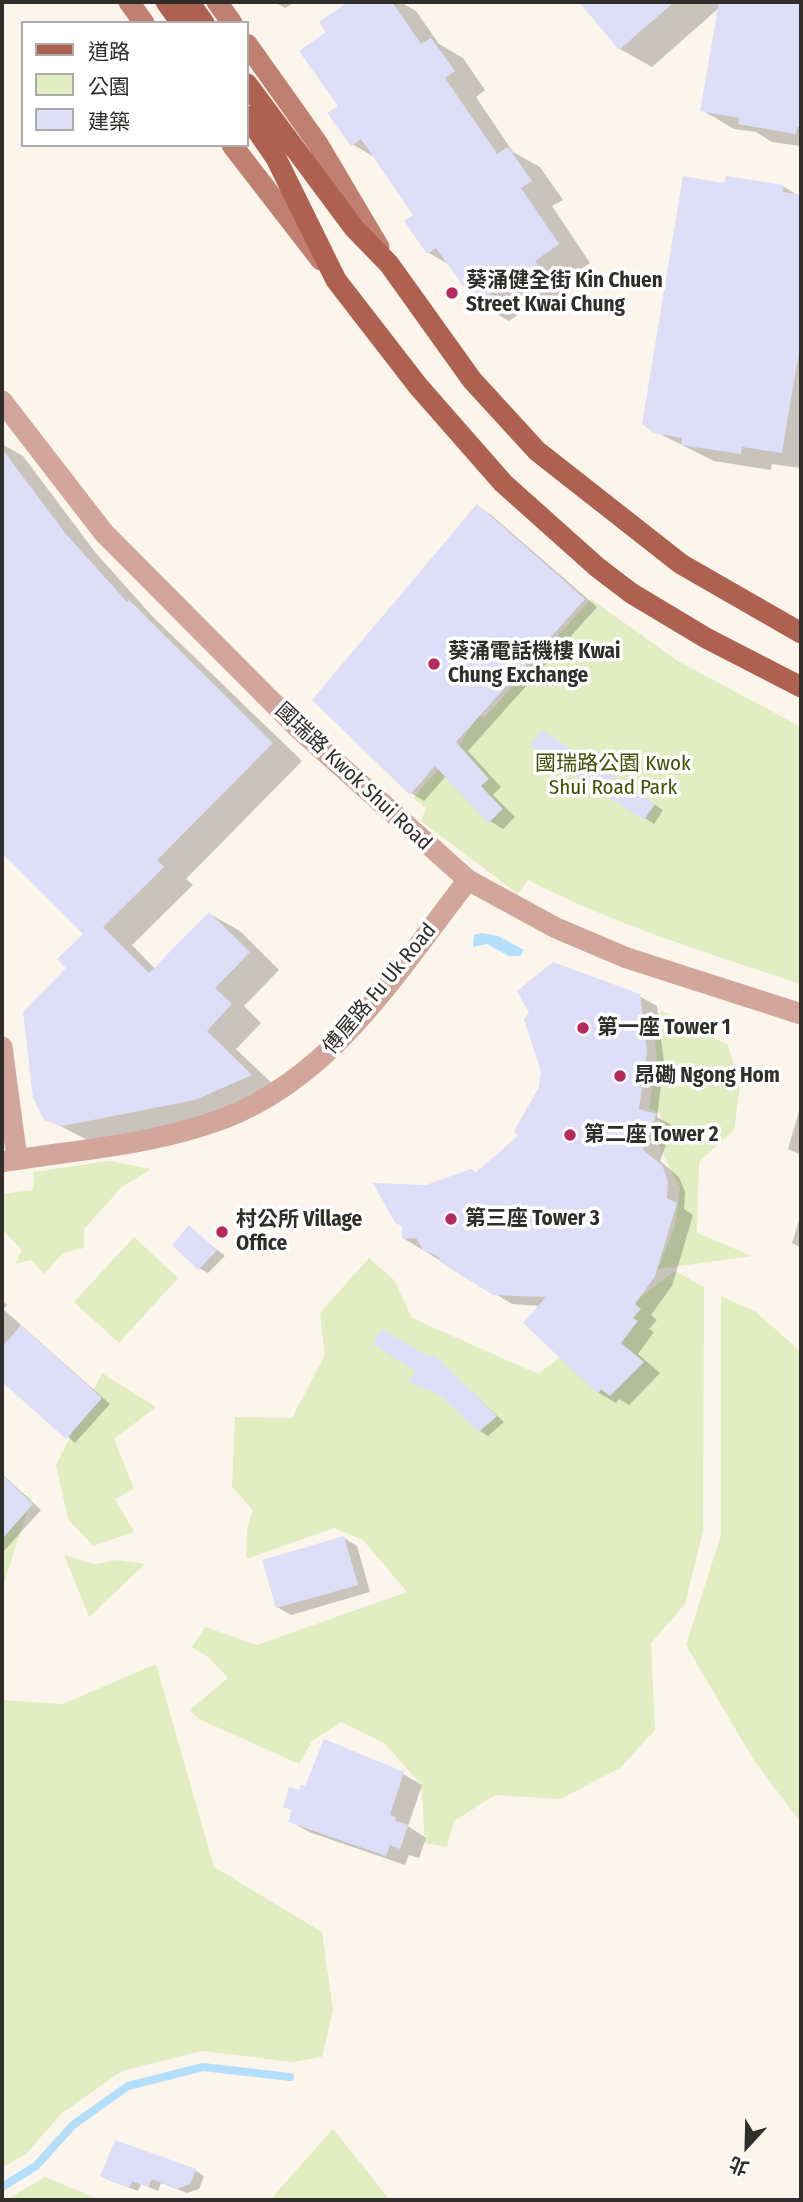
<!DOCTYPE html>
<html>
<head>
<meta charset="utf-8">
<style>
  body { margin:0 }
  #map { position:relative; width:803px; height:2202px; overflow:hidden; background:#fbf5eb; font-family:"Fira Sans Condensed","Noto Sans TC",sans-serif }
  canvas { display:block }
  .frame { position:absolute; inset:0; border:4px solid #302e2b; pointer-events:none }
  .legend { position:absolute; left:21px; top:21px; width:228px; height:126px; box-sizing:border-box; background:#fff; border:2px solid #acabaa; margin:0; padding:9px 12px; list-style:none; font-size:21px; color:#302e2b }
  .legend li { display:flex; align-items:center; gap:14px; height:35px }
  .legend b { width:35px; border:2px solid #acabaa }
  .north { position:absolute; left:712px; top:2111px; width:70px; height:70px; -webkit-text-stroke:5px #fff; paint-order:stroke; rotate:202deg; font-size:19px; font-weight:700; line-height:28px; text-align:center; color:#302e2b }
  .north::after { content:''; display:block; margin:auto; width:24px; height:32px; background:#302e2b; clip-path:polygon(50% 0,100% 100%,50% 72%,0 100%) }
</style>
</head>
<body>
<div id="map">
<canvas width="803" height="2202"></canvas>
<div class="frame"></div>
<ul class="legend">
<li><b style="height:9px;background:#ae6151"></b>道路</li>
<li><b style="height:19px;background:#e2edc1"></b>公園</li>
<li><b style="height:19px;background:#dfdef9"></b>建築</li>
</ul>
<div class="north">北</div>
</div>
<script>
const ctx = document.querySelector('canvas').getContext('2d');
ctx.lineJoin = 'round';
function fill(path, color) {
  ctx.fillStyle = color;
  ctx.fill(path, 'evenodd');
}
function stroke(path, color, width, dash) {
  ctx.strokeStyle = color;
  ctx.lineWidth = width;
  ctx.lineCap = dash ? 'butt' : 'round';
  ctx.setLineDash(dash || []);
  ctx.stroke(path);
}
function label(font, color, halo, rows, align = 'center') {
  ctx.font = font + ' "Fira Sans Condensed","Noto Sans TC",sans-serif';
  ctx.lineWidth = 7;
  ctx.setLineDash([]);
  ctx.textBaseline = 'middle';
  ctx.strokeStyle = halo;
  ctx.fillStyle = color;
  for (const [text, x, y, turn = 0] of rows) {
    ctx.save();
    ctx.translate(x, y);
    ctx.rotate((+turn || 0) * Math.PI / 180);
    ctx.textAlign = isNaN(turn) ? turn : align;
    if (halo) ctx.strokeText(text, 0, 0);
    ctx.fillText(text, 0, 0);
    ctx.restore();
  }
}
fill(new Path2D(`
  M591,599L678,661L801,727V984C708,953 615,925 528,880L518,894L421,821L426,808L413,798L458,747L478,715L484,718Z
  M662,1011L728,1045L740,1087L734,1130L699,1162L697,1233L752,1256L658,1269L675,1225L680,1188L657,1143L661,1114L649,1108L657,1060L652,1017Z
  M109,1161L151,1169L122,1187L84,1229V1248L63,1253L44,1274L31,1260L15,1264L22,1250L2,1229V1194L33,1190L34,1172Z
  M134,1237L178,1278L119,1343L74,1302Z
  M369,1258L394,1280L412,1318L538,1374L675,1271L704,1287L703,1531L685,1604L651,1643L655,1730L620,1768L560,1799L495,1795L454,1821L447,1847L425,1843L421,1784L384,1743L341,1722L312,1741L299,1764L199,1719L190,1710L228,1678L208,1657L192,1647L205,1627L257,1645L407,1592L363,1540L334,1528L246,1559L247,1529L253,1510L232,1487L235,1417L292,1418L325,1355L320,1313Z
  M721,1296L756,1312L801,1352V1823L753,1759L686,1645L721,1535Z
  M102,1373L156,1407L114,1439L134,1489L115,1499L134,1532L93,1546L68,1519L56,1465Z
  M2,1482L31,1498L2,1590Z
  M64,1555L95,1564L117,1560L145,1564L89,1617Z
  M156,1664L214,1867L322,1932L333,2010L322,2057L292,2062L202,2051L122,2071L62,2113L26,2154L2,2168V1700L63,1704Z
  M333,2129L390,2200H270Z
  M45,2177L101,2200H6Z`), '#e2edc1');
fill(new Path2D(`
  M482,933L498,936L524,950L520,956H509L487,944L473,947L474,935Z`), '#b3dffd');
fill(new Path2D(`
  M274,2H295L285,8Z
  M351,2L362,9L372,2H400L416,11L439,44L463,58L485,90L476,97L513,152L540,167L563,200L552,206L590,263L565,280L571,288L542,309L533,304L509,321L477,303L450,265L429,253L415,215L376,158L352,144L341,107L328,32L321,23Z
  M582,2H801V146L772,142L756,132L734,129L702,110L719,8L652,67L620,49Z
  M727,178L784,187L801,197V468L772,464L771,470L714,461L654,431Z
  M2,444L23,456L95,552L152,616L302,761L186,879L193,885L132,945L155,969L210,914L240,931L279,970L244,1006L261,1023L236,1049L281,1092L226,1117L93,1143L45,1118L69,968L86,934L4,853L2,855Z
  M477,506L490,514L597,607L468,751L501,787L493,795L515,817L503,829L490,821L446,776L424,801L411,793Z
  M551,737L663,810L654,824L533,746Z
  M639,996L657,1006L664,1062L657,1117L673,1126L660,1161L679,1177L685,1192L684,1209L693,1215L672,1286L651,1315L657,1320L649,1329L654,1332L638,1354L660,1373L629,1405L619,1399L616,1403L599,1393L541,1306L512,1304L403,1238L426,1187L476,1174L520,1136Z
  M801,1104V1155L788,1149Z
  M801,1214V1248L792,1243Z
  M190,1228L225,1256L208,1273L199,1268Z
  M2,1300L7,1305L3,1309L110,1404L75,1443L2,1380Z
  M433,1356L504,1422L488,1436L480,1431L431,1359Z
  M2,1474L41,1510L2,1553Z
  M344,1538L357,1546L370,1592L291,1615L277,1607Z
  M403,1774L422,1785L408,1826L426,1838L419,1858L409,1855L405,1865L309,1832L290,1821L300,1793Z
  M116,2142L196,2171L204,2176L199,2189L187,2193L161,2183L158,2191L141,2184L138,2191L111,2181L102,2176Z`), '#0003');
stroke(new Path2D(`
  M2,2187L36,2166L73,2125L128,2086L203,2067L290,2077`), '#b3dffd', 8);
fill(new Path2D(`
  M348,2H392L421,44L431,38L455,71L445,78L497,154L508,147L532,181L521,188L559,244L535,261L541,270L509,292L504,284L476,304L436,248L427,254L404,221L413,215L361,139L351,146L327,113L338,106L299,51L326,32L319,22Z
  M579,2H674L619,50Z
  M719,2H801V127H797L796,134L738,124L740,118L700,111Z
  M683,176L724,183L726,176L784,185L783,192L801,195V340L782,453L742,447L741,454L681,445L682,438L653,433L642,424Z
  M2,449L65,533L127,602L129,600L273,743L157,860L164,867L103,927L149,973L209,912L250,952L215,988L232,1004L207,1031L252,1075L195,1100L62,1126L44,1120L33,1098L23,1012L66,968L57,959L83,934L2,853Z
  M477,504L585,599L456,742L489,779L481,786L503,809L488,823L435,766L410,795L312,700Z
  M542,730L655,804L644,820L530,746Z
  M553,962L640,994L647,1051L639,1109L656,1114L643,1150L662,1165L668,1181L667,1198L677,1203L655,1276L635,1304L641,1309L633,1318L638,1321L621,1343L644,1362L610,1396L601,1389L598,1394L523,1323L546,1297L493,1295L440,1262L439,1257L423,1250L416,1238L402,1239V1226L395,1223L373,1183L426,1185L471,1169L476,1172L518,1136L514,1131L539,1087L541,1072L524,1019L529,1013L517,991Z
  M189,1225L217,1250L198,1270L172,1245Z
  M21,1325L102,1398L66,1439L2,1382V1347Z
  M382,1329L430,1357L433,1354L497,1416L479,1432L441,1396L408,1381L416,1372L373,1344Z
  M2,1475L33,1504L2,1539Z
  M344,1536L358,1585L276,1608L262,1560Z
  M324,1739L404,1772L390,1815L396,1817L395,1821L408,1825L400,1849L390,1845L386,1856L288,1822L292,1810L283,1807L289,1787L299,1790L301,1785L305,1786Z
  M115,2140L196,2169L190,2184L177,2189L152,2179L148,2187L132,2181L129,2188L100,2176Z`), '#dfdef9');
stroke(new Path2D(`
  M2,1047L17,1159
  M2,1162C69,1151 140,1146 205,1125C327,1088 394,975 468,880`), '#d3a69c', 21);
stroke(new Path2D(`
  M2,401L104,533L300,730L468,880L556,928L627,958L801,1014`), '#d3a69c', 21);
stroke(new Path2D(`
  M129,2L144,23
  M217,2L232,23
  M247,44L318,144L379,247
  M232,145L321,260`), '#bf7f71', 21);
stroke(new Path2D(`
  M166,2L181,23
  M189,2L204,23
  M247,84L354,228L389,264L472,380L537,451L681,564L801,633
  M247,116L276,158L336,280L418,386L503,483L597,567L631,593L706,638L801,687`), '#ae6151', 21);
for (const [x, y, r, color] of [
  [452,293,7,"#b7295c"],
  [434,664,7,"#b7295c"],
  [583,1028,7,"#b7295c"],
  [620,1076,7,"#b7295c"],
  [570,1135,7,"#b7295c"],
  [451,1219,7,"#b7295c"],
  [222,1232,7,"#b7295c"]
]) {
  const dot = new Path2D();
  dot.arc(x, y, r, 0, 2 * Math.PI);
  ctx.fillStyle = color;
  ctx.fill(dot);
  stroke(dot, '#fff', 2.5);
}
label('bold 21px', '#302e2b', '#fff', [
  ["葵涌健全街 Kin Chuen",466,281],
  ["Street Kwai Chung",466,305],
  ["葵涌電話機樓 Kwai",448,652],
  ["Chung Exchange",448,676],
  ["第一座 Tower 1",597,1028],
  ["昂磡 Ngong Hom",634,1076],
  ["第二座 Tower 2",584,1135],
  ["第三座 Tower 3",465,1219],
  ["村公所 Village",236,1220],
  ["Office",236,1244]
], 'left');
label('21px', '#444f05', '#fff', [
  ["國瑞路公園 Kwok",613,764],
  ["Shui Road Park",613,788]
]);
label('21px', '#302e2b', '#fff', [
  ["國瑞路 Kwok Shui Road",353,777,43],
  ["傅屋路 Fu Uk Road",380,989,-50]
]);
</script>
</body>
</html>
